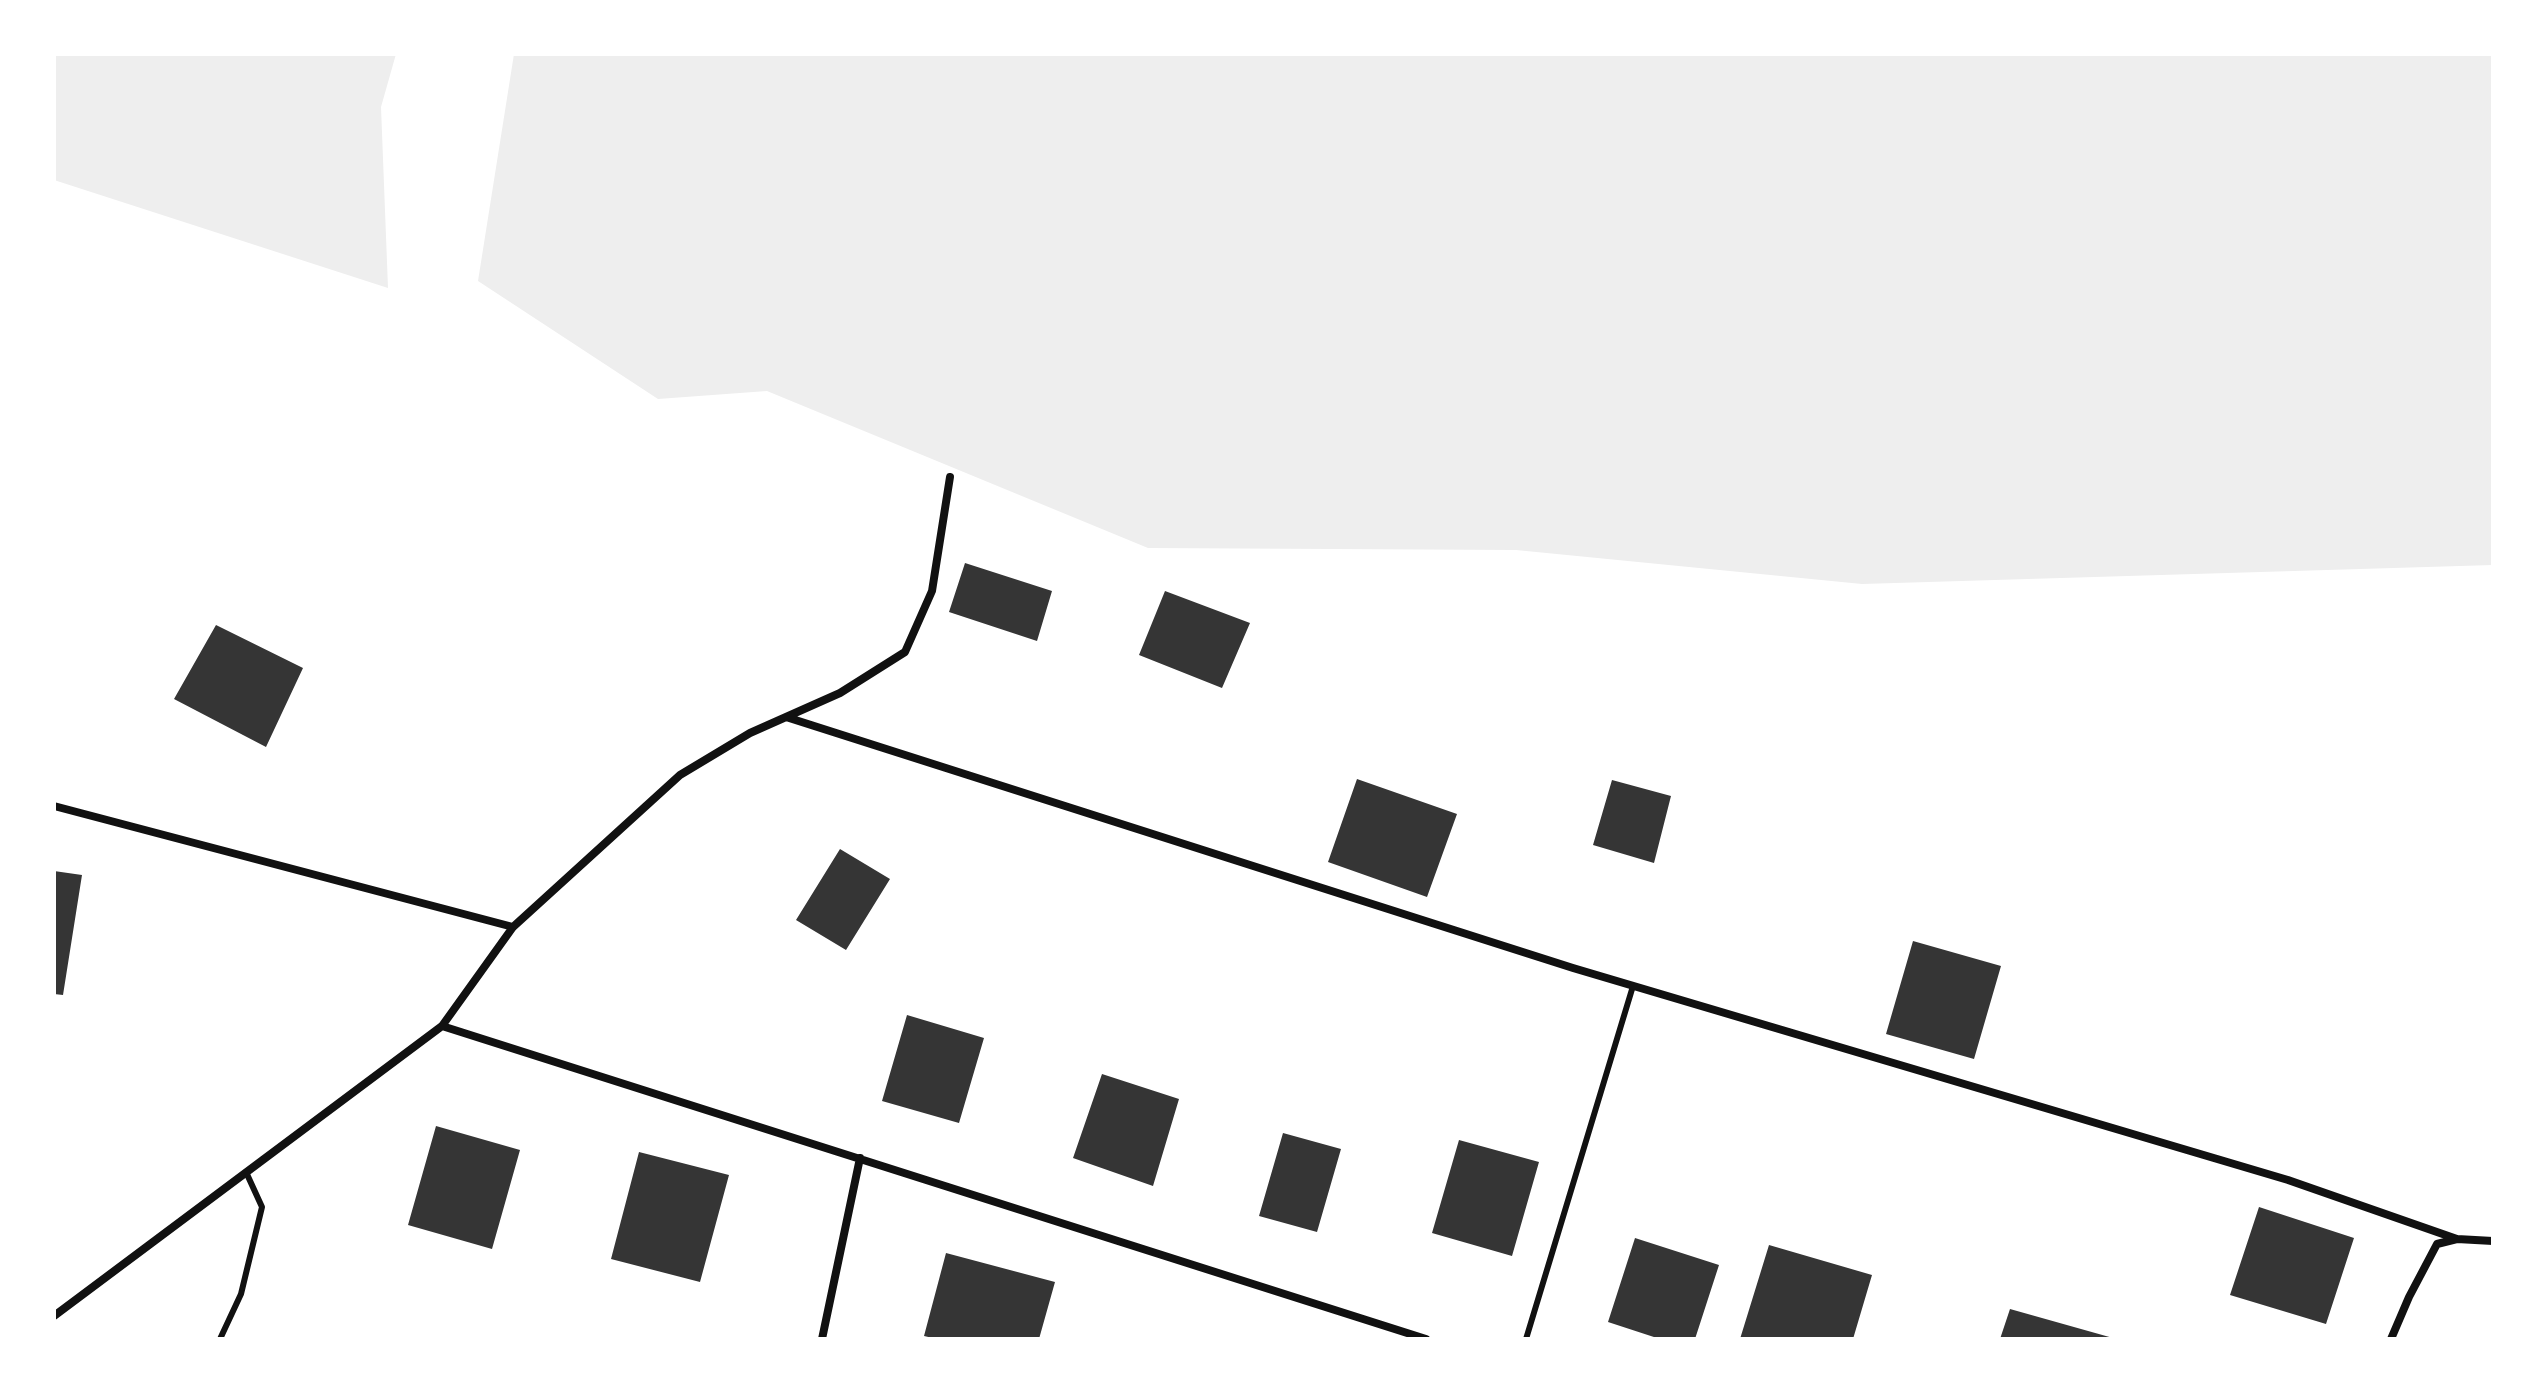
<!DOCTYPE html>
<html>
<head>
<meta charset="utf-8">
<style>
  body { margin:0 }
  #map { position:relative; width:2547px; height:1393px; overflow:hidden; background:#fff; font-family:"Nunito Sans",sans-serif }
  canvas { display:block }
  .frame { position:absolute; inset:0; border:56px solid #fff; pointer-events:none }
</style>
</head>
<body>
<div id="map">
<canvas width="2547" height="1393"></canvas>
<div class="frame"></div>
</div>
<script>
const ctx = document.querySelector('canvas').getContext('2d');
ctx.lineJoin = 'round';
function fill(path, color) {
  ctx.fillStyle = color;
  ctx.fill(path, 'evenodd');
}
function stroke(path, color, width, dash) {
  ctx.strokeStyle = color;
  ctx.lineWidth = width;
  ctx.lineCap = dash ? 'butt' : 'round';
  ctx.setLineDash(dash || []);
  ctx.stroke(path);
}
fill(new Path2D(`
  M54,54H396L381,107L388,288L54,180Z
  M514,54H2493V565L1862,584L1516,550L1148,548L767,391L658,399L478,281Z`), '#eee');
fill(new Path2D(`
  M965,563L1052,591L1037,641L949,612Z
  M1165,591L1250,623L1222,688L1139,655Z
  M216,625L303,668L266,747L174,699Z
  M1357,779L1457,814L1427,897L1328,862Z
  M1612,780L1671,796L1654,863L1593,845Z
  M840,849L890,879L846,950L796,920Z
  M54,871L82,875L63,995L54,994Z
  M1913,941L2001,966L1974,1059L1886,1034Z
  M907,1015L984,1038L959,1123L882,1101Z
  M1102,1074L1179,1099L1153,1186L1073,1158Z
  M436,1126L520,1150L492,1249L408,1225Z
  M1283,1133L1341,1149L1317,1232L1259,1216Z
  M1459,1140L1539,1162L1512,1256L1432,1233Z
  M639,1152L729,1175L700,1282L611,1259Z
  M2259,1207L2354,1238L2326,1324L2230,1295Z
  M1635,1238L1719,1265L1695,1339H1660L1608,1322Z
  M1769,1245L1872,1275L1853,1339H1740Z
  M946,1253L1055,1282L1039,1339H937L924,1336Z
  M2010,1309L2113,1338L2112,1339H2000Z`), '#353535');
stroke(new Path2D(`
  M220,1339L241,1294L262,1207L246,1172
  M1526,1339L1633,986`), '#111', 6);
stroke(new Path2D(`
  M786,717L1573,968L2288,1180L2457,1239
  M54,806L513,927
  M442,1026L1426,1339
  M54,1316L442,1026L513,927L680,775L750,733L840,693L905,652L932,591L950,477
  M822,1339L860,1158
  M2391,1339L2409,1297L2437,1244L2457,1239L2493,1241`), '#111', 8);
</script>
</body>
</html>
